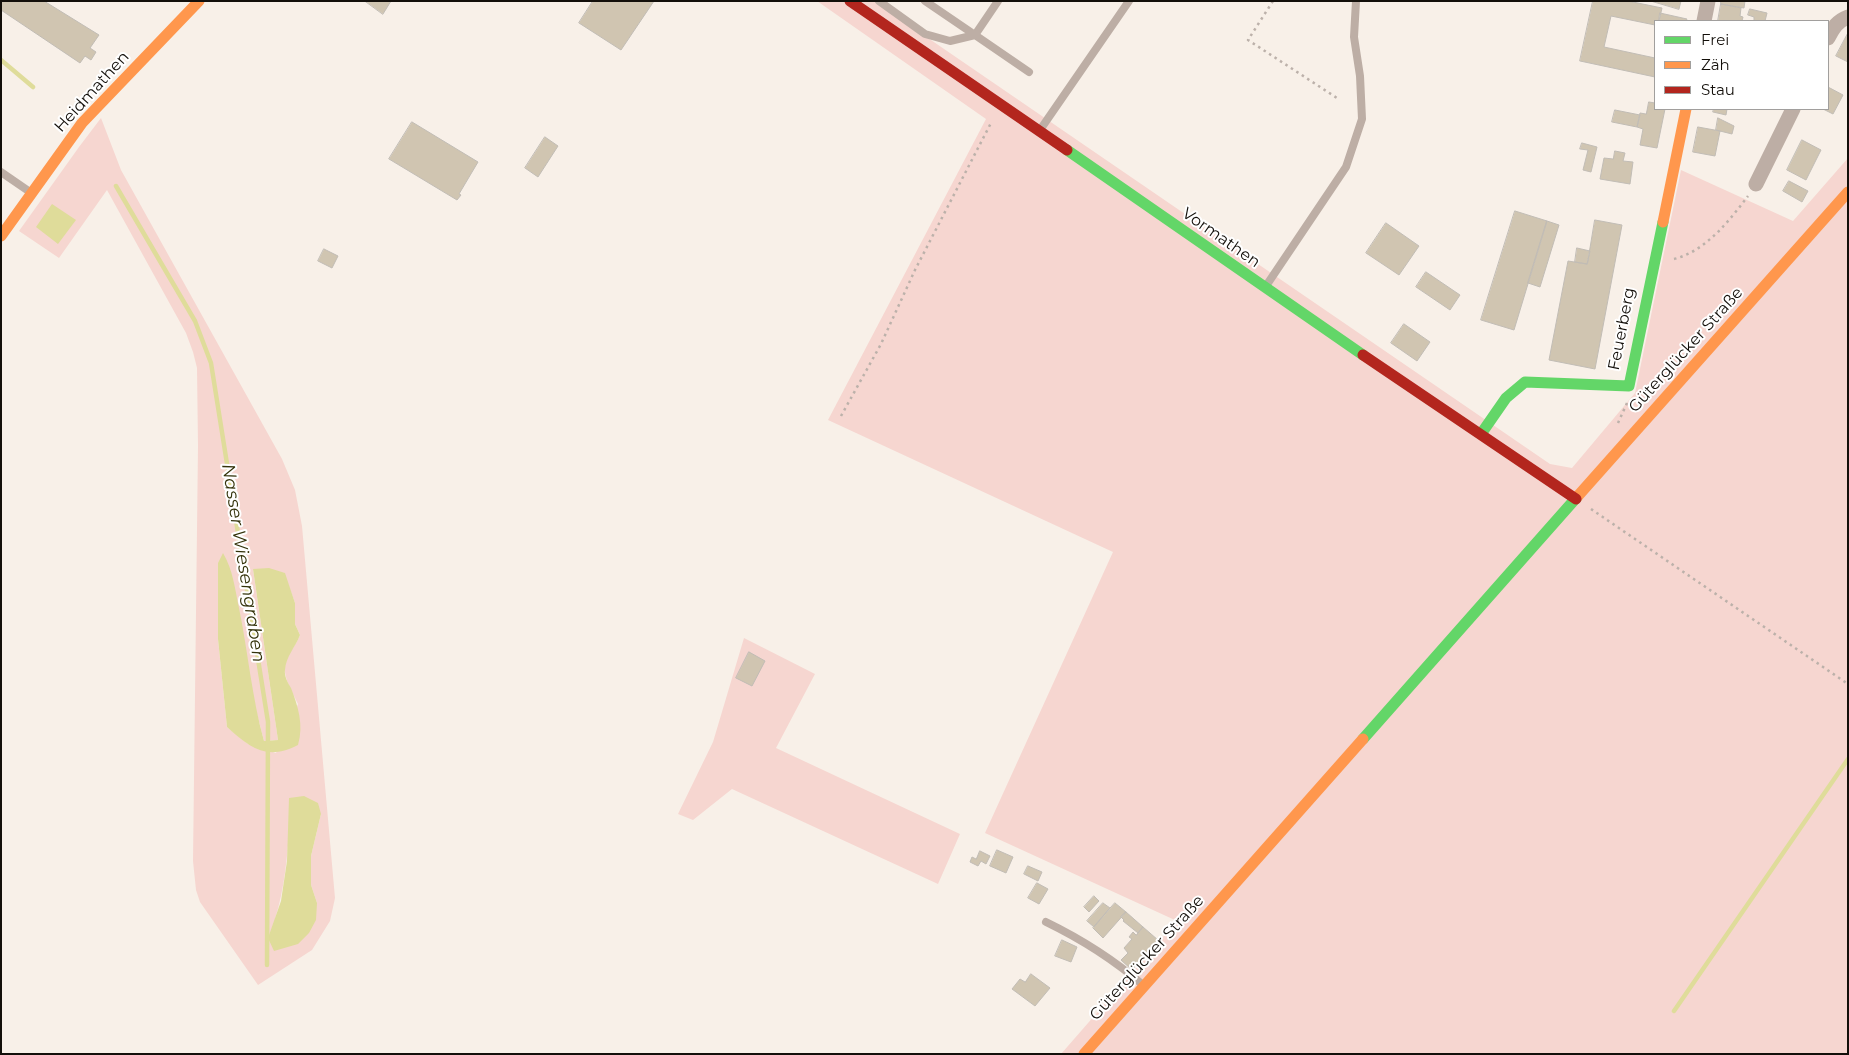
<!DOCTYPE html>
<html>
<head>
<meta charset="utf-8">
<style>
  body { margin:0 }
  #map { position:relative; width:1849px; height:1055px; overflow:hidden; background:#f8f0e8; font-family:Montserrat,sans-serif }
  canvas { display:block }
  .frame { position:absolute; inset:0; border:2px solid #130f0a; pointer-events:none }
  .legend { position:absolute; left:1654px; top:20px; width:175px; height:90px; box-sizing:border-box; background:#fff; border:1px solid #a19f9d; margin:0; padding:6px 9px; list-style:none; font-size:15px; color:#130f0a }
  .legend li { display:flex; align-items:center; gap:10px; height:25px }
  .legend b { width:25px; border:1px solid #a19f9d }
</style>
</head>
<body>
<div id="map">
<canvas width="1849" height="1055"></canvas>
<div class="frame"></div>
<ul class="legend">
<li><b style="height:6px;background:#63d668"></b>Frei</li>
<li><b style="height:6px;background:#ff974d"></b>Zäh</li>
<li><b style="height:6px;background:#b3261e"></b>Stau</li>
</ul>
</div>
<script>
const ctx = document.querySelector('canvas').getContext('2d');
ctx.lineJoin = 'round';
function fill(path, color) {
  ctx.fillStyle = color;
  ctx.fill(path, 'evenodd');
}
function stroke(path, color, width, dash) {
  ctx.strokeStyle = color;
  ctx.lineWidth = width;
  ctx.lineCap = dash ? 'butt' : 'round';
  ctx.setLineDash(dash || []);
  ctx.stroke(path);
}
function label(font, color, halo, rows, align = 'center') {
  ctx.font = font + ' Montserrat,sans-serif';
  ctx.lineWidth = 4;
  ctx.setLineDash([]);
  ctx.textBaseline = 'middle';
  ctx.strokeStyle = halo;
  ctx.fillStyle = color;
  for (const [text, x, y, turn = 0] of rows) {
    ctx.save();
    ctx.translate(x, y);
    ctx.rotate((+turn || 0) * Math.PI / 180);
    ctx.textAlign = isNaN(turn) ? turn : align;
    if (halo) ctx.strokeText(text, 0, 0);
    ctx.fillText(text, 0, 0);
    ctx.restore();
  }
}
fill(new Path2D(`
  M817,1H874L1550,464L1572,468L1635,393L1681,170L1793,221L1848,158V1054H1061L1177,921L985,833L1113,552L828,420L986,119Z
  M101,118L121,170L282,459L295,490L302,526L335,898L330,921L312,950L258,985L200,902L196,890L193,861L198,446L197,368L193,352L186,333L107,190L59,258L19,231L79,147ZM218,563L264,741L278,740L253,569L284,573L295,603V624L300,635C297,643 292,648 288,656C279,672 291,689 298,704L276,753L248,744L227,727L218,639ZM321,814L311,856V885L317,903L275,919C285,888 287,856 290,824Z
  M744,638L815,674L776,748L960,834L938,884L732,789L693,820L678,814L713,742Z`), '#f6d6d0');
fill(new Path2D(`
  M52,204L76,220L58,244L36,227Z
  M223,553C233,570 235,589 239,608C248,652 252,698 264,741L278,740L253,569L269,568L285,573L295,603V624L300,635C295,648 286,656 285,670C284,676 288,683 291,688C298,706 304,725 298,745C267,761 250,748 227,727L218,639V563Z
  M304,796L318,803L321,814L311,856V885L317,903L316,920L309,933L298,944L274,951L268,938L281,901L287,861L289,798Z`), '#dfdc9a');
stroke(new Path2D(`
  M1,60L33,87
  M116,186L195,321L211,363L268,722L267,965
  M1674,1011L1848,759`), '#dfdc9a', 4.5);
const building = new Path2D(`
  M1,1H44L99,35L90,48L96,52L91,60L85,56L80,63L1,10Z
  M365,1H391L383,14Z
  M593,1H654L621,50L579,23Z
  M1593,1H1628L1662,8L1659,21H1655V25L1611,16L1604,47L1655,58V77L1580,61Z
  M1651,1H1681L1679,9Z
  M1721,1H1745L1744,8L1721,4Z
  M1721,4L1741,8L1740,16L1743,17L1742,21H1718Z
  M1750,9L1767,13L1765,21H1754V17L1748,15Z
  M1660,13L1687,19L1686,21H1659Z
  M1848,33V62L1836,56Z
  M1828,87L1843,95L1833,114L1823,109H1828Z
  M1649,102L1655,103V109H1665L1657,148L1640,145L1643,129L1637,127L1640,113L1646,114Z
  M1714,109H1727L1726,115L1713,112Z
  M1615,110L1640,115L1637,127L1612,122Z
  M1718,118L1734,126L1732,134L1716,130Z
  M412,122L478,162L459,194L461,195L457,200L389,159Z
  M1698,127L1720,131L1715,156L1693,152Z
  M545,137L558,146L538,177L525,168Z
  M1802,140L1821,150L1806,180L1787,170Z
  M1582,143L1597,147L1591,172L1583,170L1588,150L1580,149Z
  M1615,151L1625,153L1623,161L1633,162L1630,184L1600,179L1604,158L1613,159Z
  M1789,181L1808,191L1802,202L1783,191Z
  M1515,211L1547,221L1514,330L1481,320Z
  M1595,220L1622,225L1595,369L1549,360L1568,261L1587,264Z
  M1547,221L1559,225L1540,287L1528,283Z
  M1386,223L1419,246L1399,275L1366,253Z
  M1577,248L1590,251L1587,264L1575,262Z
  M324,249L338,256L332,268L318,261Z
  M1426,272L1460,295L1450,310L1416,287Z
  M1404,324L1430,342L1417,361L1391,343Z
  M749,652L765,661L752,686L736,678Z
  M997,850L1013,857L1006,873L990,866Z
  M980,851L990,856L986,864L981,861L978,866L970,862L972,857L976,859Z
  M1028,866L1042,872L1038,881L1024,874Z
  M1037,883L1048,889L1039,904L1028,898Z
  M1094,896L1099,901L1089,912L1084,907Z
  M1103,903L1110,908L1094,927L1087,921Z
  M1115,903L1126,912L1103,938L1093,928Z
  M1126,912L1143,927L1138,933L1123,921L1124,920L1121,917Z
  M1143,927L1158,940L1132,970L1121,960L1128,953L1124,948L1132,939L1129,937L1133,932L1136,935Z
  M1062,940L1077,947L1071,962L1055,956Z
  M1031,974L1050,988L1035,1006L1012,989L1020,979L1025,982Z`);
fill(building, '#d0c5b1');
stroke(building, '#c1bcb5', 1);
stroke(new Path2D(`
  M1273,1L1248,40L1337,98
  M1674,259C1706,251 1729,221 1748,196
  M841,416L881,344L915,270L992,121
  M1618,423L1627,403
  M1591,509L1848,684`), '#bcb1aa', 2.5, [2.5, 4]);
stroke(new Path2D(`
  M879,1L925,34L950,41L975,35L1029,72
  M925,1L975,35L998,1
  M1040,130L1129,1
  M1,172L30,192
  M1266,286L1346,167L1362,119L1360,76L1354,37L1356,1
  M1046,922C1081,939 1113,959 1143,985`), '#bdaea5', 8);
stroke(new Path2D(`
  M1704,21L1708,1
  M1828,38C1833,28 1837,21 1848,17
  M1756,184L1793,109`), '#bdaea5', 15);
stroke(new Path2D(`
  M1067,150L1363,355
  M1481,434L1506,398L1525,382L1629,386L1663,222
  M1363,739L1577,497`), '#63d668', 11);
stroke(new Path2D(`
  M1663,222L1686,109
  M1,236L82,123L199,1
  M1577,497L1848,192
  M1084,1054L1363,739`), '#ff974d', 11);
stroke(new Path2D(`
  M850,1L1067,150
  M1363,355L1576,499`), '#b3261e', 11);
label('16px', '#130f0a', '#fff', [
  ["Heidmathen",92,92,-48],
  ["Vormathen",1221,238,35],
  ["Feuerberg",1622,329,-79],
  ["Güterglücker Straße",1686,350,-48],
  ["Güterglücker Straße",1147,958,-48]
]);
label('italic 18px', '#33320a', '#fff', [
  ["Nasser Wiesengraben",243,563,81]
]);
</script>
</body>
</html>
